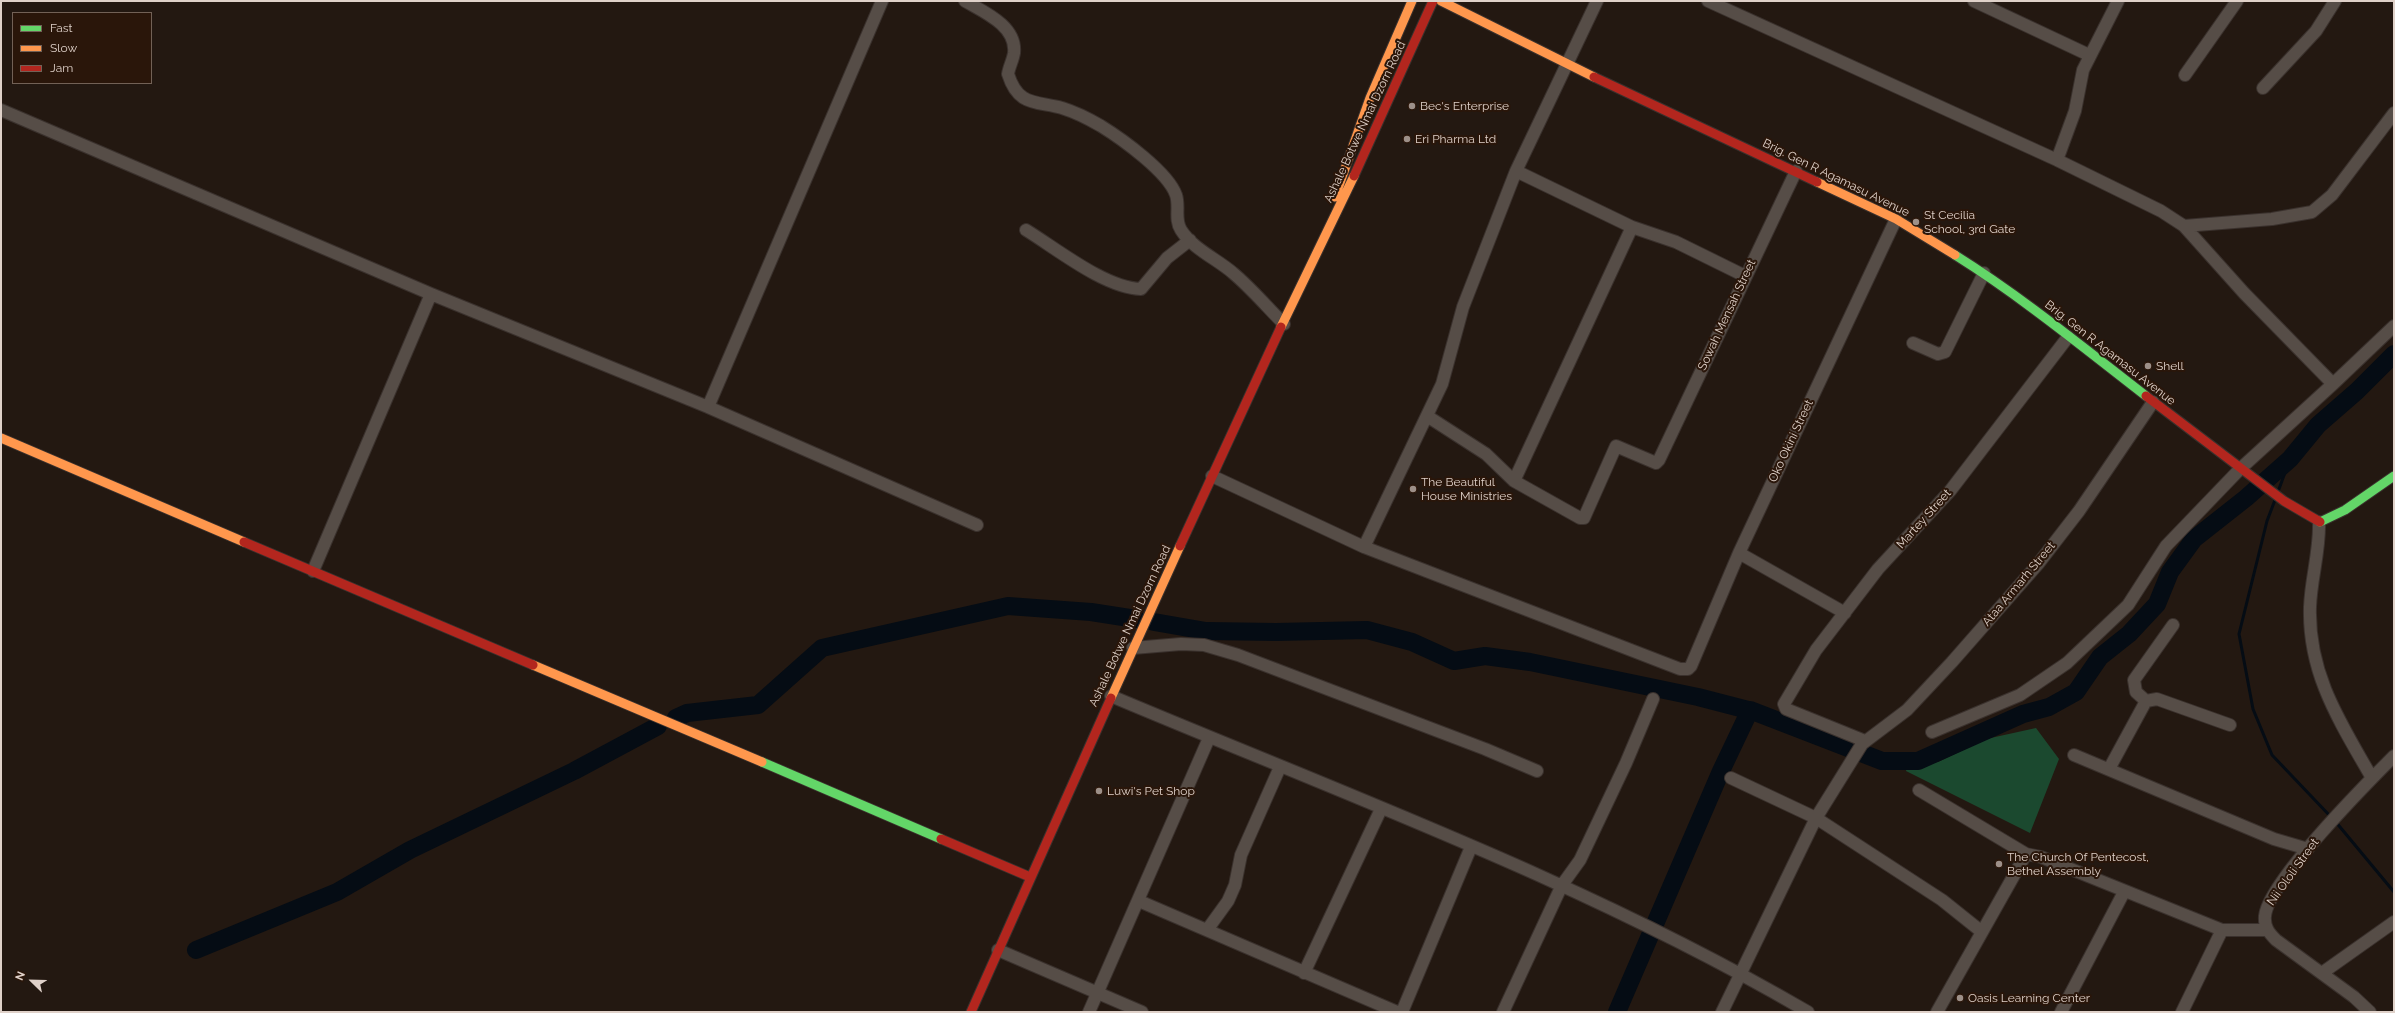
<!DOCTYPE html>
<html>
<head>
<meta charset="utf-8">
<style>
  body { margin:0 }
  #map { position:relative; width:2395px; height:1013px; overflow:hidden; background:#231811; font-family:Raleway,sans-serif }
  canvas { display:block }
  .frame { position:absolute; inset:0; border:2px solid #dfd1c9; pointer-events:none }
  .legend { position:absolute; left:12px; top:12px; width:140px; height:72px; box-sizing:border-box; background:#2a160a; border:1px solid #726156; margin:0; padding:5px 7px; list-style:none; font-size:12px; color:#dfd1c9 }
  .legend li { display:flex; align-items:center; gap:8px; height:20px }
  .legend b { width:20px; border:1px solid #726156 }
  .north { position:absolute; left:12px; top:961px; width:40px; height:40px; -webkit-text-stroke:3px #2a160a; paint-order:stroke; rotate:293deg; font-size:11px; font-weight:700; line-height:16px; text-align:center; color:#dfd1c9 }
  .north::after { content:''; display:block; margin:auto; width:14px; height:18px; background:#dfd1c9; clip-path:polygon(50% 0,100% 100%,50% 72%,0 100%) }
</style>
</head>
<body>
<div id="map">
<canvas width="2395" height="1013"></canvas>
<div class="frame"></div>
<ul class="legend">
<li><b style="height:5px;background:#63d668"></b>Fast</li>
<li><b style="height:5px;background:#ff974d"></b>Slow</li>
<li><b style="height:5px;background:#b3261e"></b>Jam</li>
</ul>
<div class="north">N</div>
</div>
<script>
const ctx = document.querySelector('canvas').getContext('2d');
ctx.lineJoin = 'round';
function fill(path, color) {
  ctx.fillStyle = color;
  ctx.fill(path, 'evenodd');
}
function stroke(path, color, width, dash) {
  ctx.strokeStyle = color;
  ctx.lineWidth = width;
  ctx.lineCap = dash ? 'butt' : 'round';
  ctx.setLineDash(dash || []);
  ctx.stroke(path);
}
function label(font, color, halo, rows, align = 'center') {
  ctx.font = font + ' Raleway,sans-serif';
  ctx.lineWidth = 4;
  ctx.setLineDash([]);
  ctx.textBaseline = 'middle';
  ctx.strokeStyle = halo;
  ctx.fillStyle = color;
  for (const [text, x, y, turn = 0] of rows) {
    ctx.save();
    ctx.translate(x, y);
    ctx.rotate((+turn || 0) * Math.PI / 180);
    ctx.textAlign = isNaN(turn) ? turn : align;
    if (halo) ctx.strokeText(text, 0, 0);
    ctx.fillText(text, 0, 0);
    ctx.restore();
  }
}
fill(new Path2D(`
  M2036,728L2059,759L2030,833L1906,771L1907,766L1938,762L1986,739Z`), '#1b492f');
stroke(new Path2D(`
  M2279,489L2290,459
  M2275,500L2267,521L2239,634L2253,709L2272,755L2331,817
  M2335,821L2394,892`), '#050c14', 3);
stroke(new Path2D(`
  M1154,622L1206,631L1276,632L1367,630L1412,642L1454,661L1485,656L1530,662L1698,697L1752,711
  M676,718L687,713L758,705L822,648L1008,606L1091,612L1136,619
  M196,950L337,892L410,850L574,771L658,726
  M1617,1012L1721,771L1750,710L1882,761H1918L2023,714L2049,707L2076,692L2100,657L2129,634L2157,604L2170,572L2194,539L2246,498L2290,459L2318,425L2357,391L2394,354`), '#050c14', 18);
const street = new Path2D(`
  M965,1C984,12 1017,26 1014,53C1013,60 1009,67 1008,74C1018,106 1035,101 1062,108C1075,112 1089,119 1101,126C1122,139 1168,172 1176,195C1180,207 1174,219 1181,230C1193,249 1217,259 1233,273C1251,288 1267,307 1284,324
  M1708,1L2057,160L2161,211L2184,226L2244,293L2333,384
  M1974,1L2089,55
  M2185,75L2237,1
  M2263,88L2316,31L2335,1
  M1,110L431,294L708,407L977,525
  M2057,160L2075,111L2083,70L2118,1
  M1516,171L1632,227L1676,242L1745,276
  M2184,226L2272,219L2312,212L2332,195L2394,113
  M1026,230C1057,249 1105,288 1141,289L1167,258L1190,240
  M1913,343L1938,354L1945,352L1984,273
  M708,407L882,1
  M1427,416L1486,454L1514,481L1580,518H1584L1616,446L1656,463L1659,460L1796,171
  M1212,476L1364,547L1680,669H1688L1691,666L1739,553L1896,219
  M1514,481L1632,227
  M2319,522C2320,551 2311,578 2310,607C2308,674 2340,722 2372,778
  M1364,547L1442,384L1463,307L1516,171L1597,1
  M1739,553L1845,613
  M313,571L431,294
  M1133,648L1181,644L1204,645L1238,655L1485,749L1537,771
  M1111,696C1346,795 1587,883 1808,1012
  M2146,701L2136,692L2134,680L2173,625
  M1932,732L2020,695L2067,663L2128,605L2166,546L2240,469L2333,384L2394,326
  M1865,741L1786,709L1784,704L1816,650L1878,569L1950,491L2068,337
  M2074,755L2274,839L2308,849
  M2109,769L2146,701L2157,699L2230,725
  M1731,778L1816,818L1942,900L1982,932
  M1919,790L2026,854L2041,857L2222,930H2266
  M1139,901L1397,1012
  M1207,930L1228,901L1235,885L1241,855L1280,767
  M998,950L1142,1012
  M1304,973L1381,809
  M2322,973L2394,922
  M1089,1012L1209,738
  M1402,1012L1471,847
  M1503,1012L1562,885L1580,860L1626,763L1653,699
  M1722,1012L1816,818L1862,744L1907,710L1952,662L2038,564L2079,511L2153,402
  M1937,1012L2026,854
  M2061,1012L2124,892
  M2182,1012L2222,930
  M2370,1012L2354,997L2276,940C2269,933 2264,927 2265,916C2268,883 2367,783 2394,756`);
const fast = new Path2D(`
  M1955,255C2022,297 2084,348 2146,396
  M2320,522L2345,510L2394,476
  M762,762L941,839`);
const slow = new Path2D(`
  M1441,1L1594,77
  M1817,182L1896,219L1955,255
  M1335,197L1370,98L1412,1
  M1281,327L1354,176
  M1,438L244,542
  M533,665L762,762
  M1111,698L1180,546`);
const jam = new Path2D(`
  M1594,77L1817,182
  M1354,176L1433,1
  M2146,396L2284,501L2320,522
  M244,542L533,665
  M1180,546L1281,327
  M941,839L1030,877
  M971,1012L1111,698`);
stroke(street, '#3a312d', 14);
stroke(fast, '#3a312d', 11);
stroke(slow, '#3a312d', 11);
stroke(jam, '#3a312d', 11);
stroke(street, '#564d47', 12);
stroke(fast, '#63d668', 9);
stroke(slow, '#ff974d', 9);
stroke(jam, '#b3261e', 9);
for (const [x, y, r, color] of [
  [1412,106,4,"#9d9089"],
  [1407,139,4,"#9d9089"],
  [1916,222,4,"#9d9089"],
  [2148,366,4,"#9d9089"],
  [1413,489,4,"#9d9089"],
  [1099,791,4,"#9d9089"],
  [1999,864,4,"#9d9089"],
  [1960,998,4,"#9d9089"]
]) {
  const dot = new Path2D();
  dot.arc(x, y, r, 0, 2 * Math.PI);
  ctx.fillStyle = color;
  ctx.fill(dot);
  stroke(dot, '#2a160a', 1.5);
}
label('12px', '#dfd1c9', '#2a160a', [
  ["Bec's Enterprise",1420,106],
  ["Eri Pharma Ltd",1415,139],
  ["St Cecilia",1924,215],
  ["School, 3rd Gate",1924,229],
  ["Shell",2156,366],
  ["The Beautiful",1421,482],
  ["House Ministries",1421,496],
  ["Luwi's Pet Shop",1107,791],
  ["The Church Of Pentecost,",2007,857],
  ["Bethel Assembly",2007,871],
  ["Oasis Learning Center",1968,998]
], 'left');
label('12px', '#dfd1c9', '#2a160a', [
  ["Ashale Botwe Nmai Dzorn Road",1365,122,-65],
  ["Brig. Gen R Agamasu Avenue",1836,178,26],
  ["Sowah Mensah Street",1727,315,-65],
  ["Brig. Gen R Agamasu Avenue",2110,353,38],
  ["Oko Okini Street",1791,441,-65],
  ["Martey Street",1924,519,-48],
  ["Ataa Armarh Street",2019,584,-50],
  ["Ashale Botwe Nmai Dzorn Road",1130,626,-65],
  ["Nii Ololi Street",2293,872,-54]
]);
</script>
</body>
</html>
